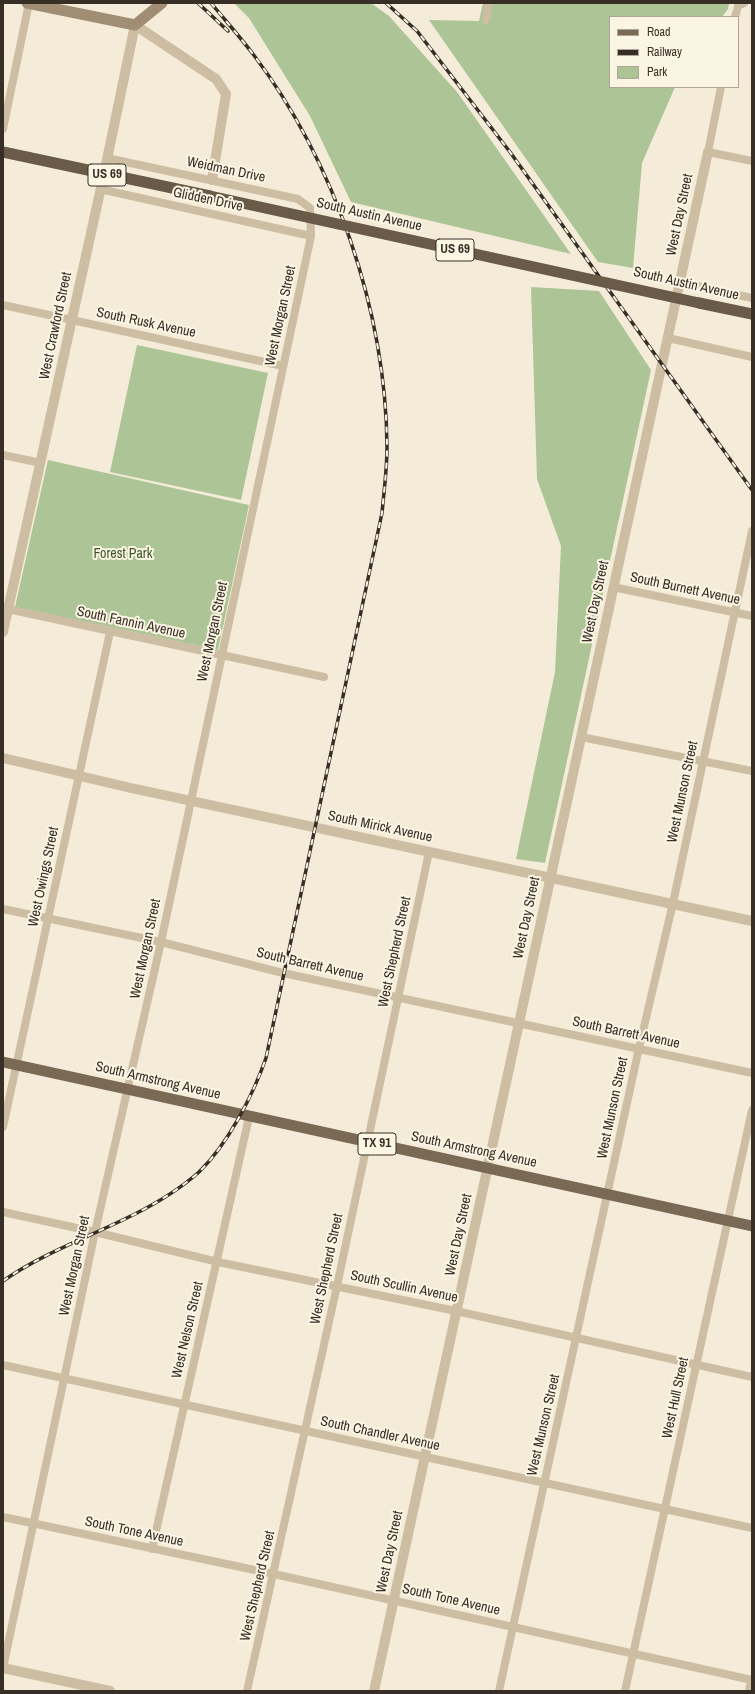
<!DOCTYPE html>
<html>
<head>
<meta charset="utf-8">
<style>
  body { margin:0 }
  #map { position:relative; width:755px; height:1694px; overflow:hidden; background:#f4ecd8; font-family:"Archivo Narrow",sans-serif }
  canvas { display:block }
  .frame { position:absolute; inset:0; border:4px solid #372e26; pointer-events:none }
  .legend { position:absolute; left:609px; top:16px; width:130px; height:72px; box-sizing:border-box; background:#fbf5e4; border:1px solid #ada598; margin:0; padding:5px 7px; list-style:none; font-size:12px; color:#372e26 }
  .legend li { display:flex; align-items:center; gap:8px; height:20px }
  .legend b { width:20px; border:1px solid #ada598 }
</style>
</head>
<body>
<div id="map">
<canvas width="755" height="1694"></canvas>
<div class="frame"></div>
<ul class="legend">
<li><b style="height:5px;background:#7a6955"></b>Road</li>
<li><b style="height:5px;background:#372e26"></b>Railway</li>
<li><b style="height:11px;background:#acc496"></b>Park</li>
</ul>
</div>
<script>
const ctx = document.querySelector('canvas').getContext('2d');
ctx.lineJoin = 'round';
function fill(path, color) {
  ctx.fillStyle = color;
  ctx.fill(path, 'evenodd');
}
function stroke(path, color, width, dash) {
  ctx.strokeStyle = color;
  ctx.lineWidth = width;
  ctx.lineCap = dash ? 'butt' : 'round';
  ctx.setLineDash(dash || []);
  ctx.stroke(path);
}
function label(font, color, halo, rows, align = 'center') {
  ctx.font = font + ' "Archivo Narrow",sans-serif';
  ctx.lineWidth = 4;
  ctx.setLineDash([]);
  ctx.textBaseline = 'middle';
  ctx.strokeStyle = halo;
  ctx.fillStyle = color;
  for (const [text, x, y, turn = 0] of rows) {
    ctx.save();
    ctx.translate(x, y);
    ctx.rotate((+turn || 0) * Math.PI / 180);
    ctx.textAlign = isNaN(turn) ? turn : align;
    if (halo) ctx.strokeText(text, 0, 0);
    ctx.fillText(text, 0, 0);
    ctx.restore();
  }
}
fill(new Path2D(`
  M234,3H371L389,16L457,92L571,254L351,202L310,116L249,18Z
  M483,3H729L728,9L722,17H610V87H675L642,163L633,268L598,262L429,20L479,21Z
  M531,287L599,291L651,370L545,863L516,859L555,672L561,546L537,479Z
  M137,345L268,373L241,500L110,472Z
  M48,460L249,505L218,650L15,607Z`), '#acc496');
stroke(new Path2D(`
  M735,17L738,6L744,3
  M486,20L489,3
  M721,87L708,152L752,161
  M3,129L29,3
  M100,189L311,236
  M680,282L752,298
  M3,305L283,366
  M668,338L752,357
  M3,455L41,463
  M613,587L752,616
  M3,608L324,677
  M581,737L752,771
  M3,909L161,942L283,973L752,1073
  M3,1127L110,632
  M3,1212L95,1232L218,1262L456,1311L752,1377
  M3,1365L752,1528
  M3,1517L274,1574L752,1680
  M152,1549L249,1117
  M3,1668L95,1232L161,942L311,236L310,208L298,199L107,158
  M247,1691L337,1286L429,852
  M499,1691L639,1048L673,903L752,531
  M625,1691L752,1110`), '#cdbea3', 8);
stroke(new Path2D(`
  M3,632L104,174L135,25L216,79L226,94L212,180
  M3,758L131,788L752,921
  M3,1668L110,1691
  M374,1691L708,152
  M750,1691L752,1681`), '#cdbea3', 10);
stroke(new Path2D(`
  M27,3L135,25L162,3`), '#a18d74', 11);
stroke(new Path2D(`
  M3,1062L752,1226`), '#7a6955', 11);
stroke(new Path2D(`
  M3,152L210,196
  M699,303L752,314`), '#6a5a48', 11);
const rail = new Path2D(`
  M198,3L228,31
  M386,3L417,31L510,152L752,490
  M3,1281C43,1253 89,1237 133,1215C155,1204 180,1189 199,1172C228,1144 253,1095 266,1058L382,513C384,491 387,469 387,447C386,312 335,162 253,54C240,37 225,20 211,3`);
stroke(rail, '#372e26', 3.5);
stroke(rail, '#fbf5e4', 2, [6]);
stroke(new Path2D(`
  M210,196L699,303`), '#6a5a48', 11);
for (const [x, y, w] of [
  [107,175,38],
  [455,250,38],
  [377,1144,38]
]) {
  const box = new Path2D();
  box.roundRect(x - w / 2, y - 11, w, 22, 3);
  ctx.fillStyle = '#fbf5e4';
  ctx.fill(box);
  stroke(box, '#372e26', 1);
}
label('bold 13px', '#372e26', null, [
  ["US 69",107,175],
  ["US 69",455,250],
  ["TX 91",377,1144]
]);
label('14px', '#372e26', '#fbf5e4', [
  ["Weidman Drive",226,170,12],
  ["Glidden Drive",208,200,12],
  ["South Austin Avenue",369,215,13],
  ["West Day Street",680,215,-78],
  ["South Austin Avenue",686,284,13],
  ["West Morgan Street",281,316,-78],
  ["South Rusk Avenue",146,323,12],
  ["West Crawford Street",56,326,-78],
  ["South Burnett Avenue",685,589,12],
  ["West Day Street",596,602,-78],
  ["South Fannin Avenue",131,623,12],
  ["West Morgan Street",213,632,-78],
  ["West Munson Street",683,792,-78],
  ["South Mirick Avenue",380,827,12],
  ["West Owings Street",44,877,-78],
  ["West Day Street",527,918,-78],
  ["West Morgan Street",146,949,-78],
  ["West Shepherd Street",395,952,-78],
  ["South Barrett Avenue",310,965,13],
  ["South Barrett Avenue",626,1033,12],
  ["South Armstrong Avenue",158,1081,13],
  ["West Munson Street",613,1108,-78],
  ["South Armstrong Avenue",474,1150,12],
  ["West Day Street",459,1235,-78],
  ["West Morgan Street",75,1266,-78],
  ["West Shepherd Street",327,1269,-78],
  ["South Scullin Avenue",404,1287,12],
  ["West Nelson Street",188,1330,-77],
  ["West Hull Street",676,1398,-78],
  ["West Munson Street",544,1425,-77],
  ["South Chandler Avenue",380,1434,12],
  ["South Tone Avenue",134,1532,12],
  ["West Day Street",390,1552,-78],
  ["West Shepherd Street",258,1586,-77],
  ["South Tone Avenue",451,1600,13]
]);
label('14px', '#3c5827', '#fbf5e4', [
  ["Forest Park",123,554]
]);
</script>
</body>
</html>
